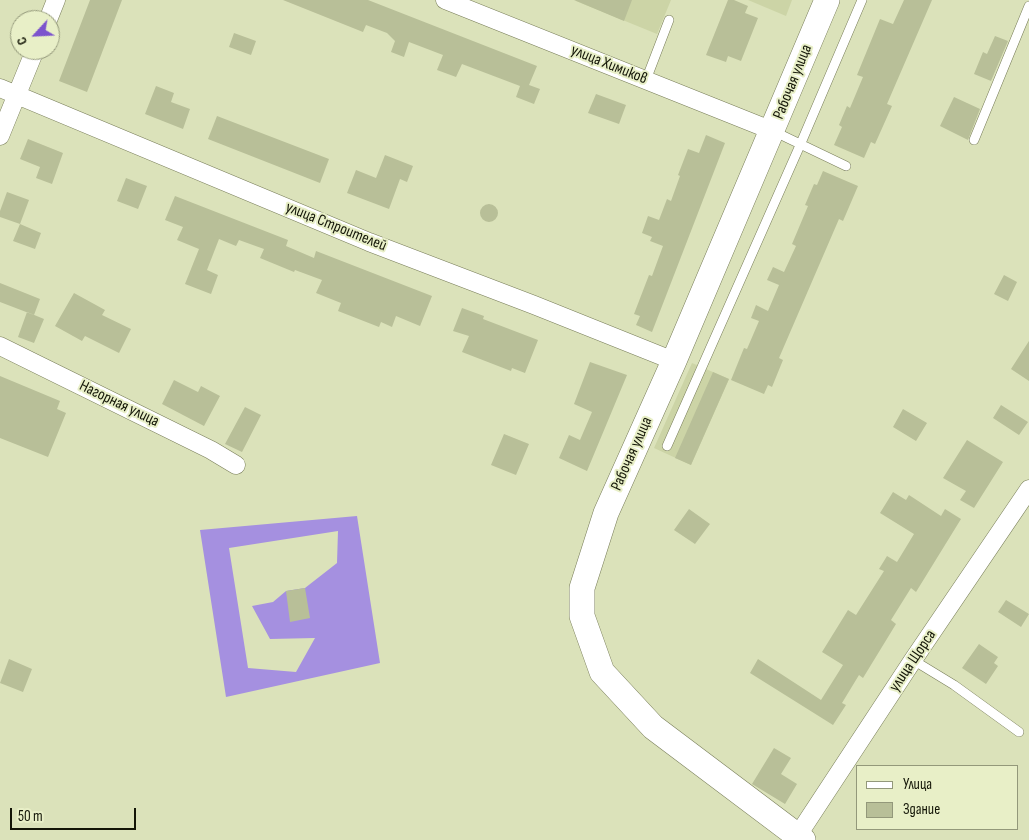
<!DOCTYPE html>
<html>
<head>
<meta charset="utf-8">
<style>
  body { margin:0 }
  #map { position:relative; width:1029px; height:840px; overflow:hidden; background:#dbe2ba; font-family:"Sofia Sans Condensed",sans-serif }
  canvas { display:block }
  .legend { position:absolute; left:856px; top:765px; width:162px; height:65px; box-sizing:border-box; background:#e8efc7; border:1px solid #93987a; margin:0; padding:6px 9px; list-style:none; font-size:15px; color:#131507 }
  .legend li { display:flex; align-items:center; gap:10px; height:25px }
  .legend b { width:25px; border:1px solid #93987a }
  .north { position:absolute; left:10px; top:10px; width:50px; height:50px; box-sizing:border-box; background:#e8efc7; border:1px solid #93987a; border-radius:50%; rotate:245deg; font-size:14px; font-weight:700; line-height:20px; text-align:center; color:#131507 }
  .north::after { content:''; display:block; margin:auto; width:18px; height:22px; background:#7c53cd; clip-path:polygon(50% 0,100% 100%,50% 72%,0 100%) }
  .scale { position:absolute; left:10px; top:808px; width:126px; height:22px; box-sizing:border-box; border:2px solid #131507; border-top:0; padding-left:6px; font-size:15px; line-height:18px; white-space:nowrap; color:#131507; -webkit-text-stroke:4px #e8efc7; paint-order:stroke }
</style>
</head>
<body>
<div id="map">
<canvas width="1029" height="840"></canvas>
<ul class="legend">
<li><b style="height:6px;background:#fff"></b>Улица</li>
<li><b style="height:14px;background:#b8bf98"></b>Здание</li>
</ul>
<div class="north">С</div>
<div class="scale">50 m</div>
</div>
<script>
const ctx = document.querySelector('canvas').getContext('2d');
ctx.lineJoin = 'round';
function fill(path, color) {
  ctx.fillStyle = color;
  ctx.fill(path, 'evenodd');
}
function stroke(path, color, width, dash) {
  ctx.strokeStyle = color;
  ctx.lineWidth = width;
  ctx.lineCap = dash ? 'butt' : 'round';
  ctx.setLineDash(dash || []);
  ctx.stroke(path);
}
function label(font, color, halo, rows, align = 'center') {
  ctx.font = font + ' "Sofia Sans Condensed",sans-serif';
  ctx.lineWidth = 4;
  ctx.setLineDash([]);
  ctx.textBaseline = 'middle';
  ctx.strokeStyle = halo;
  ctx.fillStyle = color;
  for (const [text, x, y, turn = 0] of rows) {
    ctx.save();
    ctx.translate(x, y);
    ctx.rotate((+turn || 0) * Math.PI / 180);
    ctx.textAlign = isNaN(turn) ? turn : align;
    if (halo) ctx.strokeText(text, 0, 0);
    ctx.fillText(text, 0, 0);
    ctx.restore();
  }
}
fill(new Path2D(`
  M577,0H671L657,34L576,1Z
  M748,0H792L786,16Z
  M692,363L729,379L691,465L654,448Z`), '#ccd4a6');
fill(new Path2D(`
  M357,516L380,663L226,697L200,530ZM338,531L337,563L305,588L286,591L273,602L252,606L270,639L315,638L296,672L248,668L229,548Z`), '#a590e0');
fill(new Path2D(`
  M90,0H122L87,92L59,81Z
  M283,0H368L537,66L529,85L540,89L534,104L516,97L520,86L462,64L456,77L437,70L443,55L409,42L404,57L391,52L395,41L387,33L366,25L363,32Z
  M574,0H632L624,21Z
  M728,0H734L748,6L745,13L758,18L741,61L728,56L726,62L706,55Z
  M904,0H932L887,104L892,106L875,144L871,142L864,158L834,145L842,127L839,125L847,106L850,108L863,77L857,75L880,19L893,24Z
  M234,33L256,41L251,55L229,47Z
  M995,36L1008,41L991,81L974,74L983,52L987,54Z
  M156,86L174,93L171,102L190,109L183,129L145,114Z
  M596,94L626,105L619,124L588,113Z
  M954,97L980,109L968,140L940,126Z
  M217,116L329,159L320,183L208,139Z
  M706,135L725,143L652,332L636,325L640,316L634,314L649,275L652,276L663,246L650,241L652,237L642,233L648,216L659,220L667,199L671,201L680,176L678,175L688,149L699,153Z
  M28,139L63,153L52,184L36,178L40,167L20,159Z
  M385,155L413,166L407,182L400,179L389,209L347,193L356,170L376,178Z
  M823,171L858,186L843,221L839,219L779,358L783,360L772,387L768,385L764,394L731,380L744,348L747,349L759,321L751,318L756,305L768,311L779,285L767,280L773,267L784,272L796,246L792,244L808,206L805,205L814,184L817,185Z
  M126,178L147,186L138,209L117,201Z
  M7,192L29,200L20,224L0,217V211Z
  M175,196L288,240L286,246L314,258L316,251L432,296L420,326L396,316L392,327L381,322L379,327L338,311L341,303L316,293L322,280L295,270L294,272L260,258L264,249L239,240L236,246L219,239L207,270L218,275L211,294L185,284L199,249L177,240L183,227L165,220Z
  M480 213a9 9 0 1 1 18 0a9 9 0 1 1-18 0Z
  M20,224L41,233L35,249L13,241Z
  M1004,275L1017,282L1008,301L994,294Z
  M0,283L40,299L34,315L0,302Z
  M74,293L105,310L102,315L131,329L119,353L85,336L82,341L55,326Z
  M462,308L484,316L483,319L538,340L525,373L512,368L511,371L462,352L469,336L453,331Z
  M27,312L44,319L34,343L18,337Z
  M1029,341V381L1011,369Z
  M590,362L627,375L587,471L559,458L569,435L580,440L592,412L574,404Z
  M713,372L729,379L691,465L675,458Z
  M0,376L60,401L57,409L66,413L48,457L0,438Z
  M174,380L198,392L201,386L220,396L204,426L162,404Z
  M1001,405L1028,422L1019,435L993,418Z
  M245,407L261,415L242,452L225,444Z
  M903,409L927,423L916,441L893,427Z
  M504,434L529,444L516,475L491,465Z
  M967,440L1003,462L974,508L960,500L966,491L943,478Z
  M893,492L906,500L909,495L941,516L945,509L961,519L916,592L911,588L891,620L896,624L863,678L859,675L842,703L846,705L833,725L750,673L758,659L821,700L843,665L822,652L848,610L856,615L884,571L879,569L887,556L897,562L914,534L880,513Z
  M689,509L710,524L695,544L674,530Z
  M305,588L310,618L290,622L286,591Z
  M1006,600L1029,614L1021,627L998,612Z
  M979,644L998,657L994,663L998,666L986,684L962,668Z
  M9,659L32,669L23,692L0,683Z
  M774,748L791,758L781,774L797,784L785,804L752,784Z`), '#b8bf98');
const lane = new Path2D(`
  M646,80L669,20
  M773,131L846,166
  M974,140L1029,6
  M667,446L801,143L862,0
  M913,660L954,685L1019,732`);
const street = new Path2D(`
  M445,0L773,131
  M48,20L56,0
  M0,88L369,242L534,305L674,361
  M0,136L35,50
  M0,346L211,450L236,465
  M798,835L913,660L1029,489`);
const secondary = new Path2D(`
  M803,840L653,727L602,672L582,616V588L606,513L674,361L827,0`);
stroke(lane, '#787d59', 10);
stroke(street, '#787d59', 19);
stroke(secondary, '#787d59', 26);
stroke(lane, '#fff', 9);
stroke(street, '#fff', 18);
stroke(secondary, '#fff', 25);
label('16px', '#131507', '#e8efc7', [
  ["улица Химиков",609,65,22],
  ["Рабочая улица",793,82,-68],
  ["улица Строителей",336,227,22],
  ["Нагорная улица",119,404,26],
  ["Рабочая улица",632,454,-66],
  ["улица Щорса",913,661,-56]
]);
</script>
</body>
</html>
